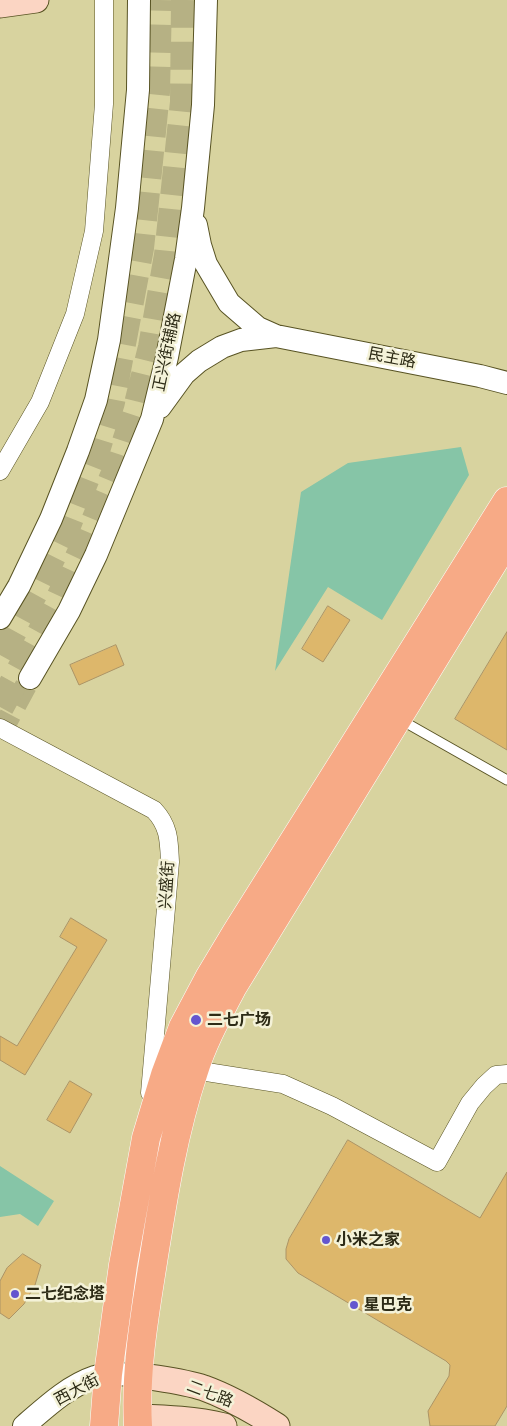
<!DOCTYPE html>
<html>
<head>
<meta charset="utf-8">
<style>
  body { margin:0 }
  canvas { display:block; background:#d8d39f }
</style>
</head>
<body>
<canvas width="507" height="1426"></canvas>
<script>
const ctx = document.querySelector('canvas').getContext('2d');
ctx.lineJoin = 'round';
function fill(path, color) {
  ctx.fillStyle = color;
  ctx.fill(path, 'evenodd');
}
function stroke(path, color, width, dash) {
  ctx.strokeStyle = color;
  ctx.lineWidth = width;
  ctx.lineCap = dash ? 'butt' : 'round';
  ctx.setLineDash(dash || []);
  ctx.stroke(path);
}
function label(font, color, halo, rows, align = 'center') {
  ctx.font = font + ' Raleway,"Noto Sans SC",sans-serif';
  ctx.lineWidth = 5;
  ctx.setLineDash([]);
  ctx.textBaseline = 'middle';
  ctx.strokeStyle = halo;
  ctx.fillStyle = color;
  for (const [text, x, y, turn = 0] of rows) {
    ctx.save();
    ctx.translate(x, y);
    ctx.rotate((+turn || 0) * Math.PI / 180);
    ctx.textAlign = isNaN(turn) ? turn : align;
    if (halo) ctx.strokeText(text, 0, 0);
    ctx.fillText(text, 0, 0);
    ctx.restore();
  }
}
fill(new Path2D(`
  M461,447L469,475L382,620L328,587L275,671L301,492L348,463Z
  M0,1166L54,1201L38,1226L20,1214L0,1217Z`), '#86c5a7');
const building = new Path2D(`
  M328,606L350,620L323,662L302,649Z
  M507,632V750L455,719Z
  M116,645L124,665L79,685L70,665Z
  M71,918L107,940L25,1075L0,1060V1036L17,1046L77,947L60,937Z
  M70,1081L92,1094L70,1133L47,1120Z
  M348,1140L480,1218L507,1172V1406L495,1426H430L428,1411L449,1376L450,1365L446,1361L298,1273L286,1259V1249L289,1239Z
  M23,1254L41,1265L35,1285L24,1304L9,1319L0,1313V1281L7,1268Z`);
fill(building, '#ddb76b');
stroke(building, '#ac9466', 1);
stroke(new Path2D(`
  M0,734L30,678`), '#b6b184', 22, [22, 11]);
stroke(new Path2D(`
  M0,655L35,591L66,528L93,460L111,402L140,248L145,201L156,92L158,0
  M0,707L59,600L87,540L118,466L137,408L152,347L168,255L184,102L185,0`), '#b6b184', 28, [28, 14]);
const service = new Path2D(`
  M401,720L507,780`);
const minor = new Path2D(`
  M0,471L40,402L75,314L94,231L104,104V0
  M0,728L154,810C169,826 169,840 170,862L150,1093
  M194,1070L283,1084L332,1106L437,1162L470,1103L484,1086L496,1075L507,1074`);
const tertiary = new Path2D(`
  M196,225L200,245L206,264L229,303L258,328L276,336L480,376L507,383
  M160,407L184,374L199,361L222,347L241,340L276,336
  M0,618L19,586L51,519L78,451L96,400L109,340L127,208L138,90L139,0
  M30,678L69,611L96,555L152,419L167,357L186,259L193,208L203,105L206,0
  M24,1426C45,1408 68,1386 95,1377C108,1372 124,1375 138,1375`);
const secondary = new Path2D(`
  M0,5L36,0
  M138,1375C160,1379 183,1381 204,1388C229,1397 255,1412 277,1426
  M138,1417C167,1418 195,1419 224,1426`);
const primary = new Path2D(`
  M104,1426L108,1374L123,1265L146,1138L165,1075L183,1027L209,978L236,933L507,501
  M138,1426C135,1376 143,1325 151,1275C162,1206 172,1137 194,1071C203,1042 218,1015 232,988L507,540`);
stroke(service, '#585323', 11);
stroke(minor, '#585323', 19);
stroke(tertiary, '#585323', 24);
stroke(secondary, '#585323', 27);
stroke(primary, '#fff', 29);
stroke(service, '#fff', 9);
stroke(minor, '#fff', 18);
stroke(tertiary, '#fff', 22);
stroke(secondary, '#fbd5c3', 25);
stroke(primary, '#f7aa86', 28);
for (const [x, y, r, color] of [
  [196,1020,6,"#6456cf"],
  [326,1240,5,"#6456cf"],
  [15,1294,5,"#6456cf"],
  [354,1305,5,"#6456cf"]
]) {
  const dot = new Path2D();
  dot.arc(x, y, r, 0, 2 * Math.PI);
  ctx.fillStyle = color;
  ctx.fill(dot);
  stroke(dot, '#f4f2d8', 2);
}
label('16px', '#2d2b16', '#f4f2d8', [
  ["正兴街辅路",167,352,-78],
  ["民主路",392,358,11],
  ["兴盛街",167,885,-86],
  ["西大街",77,1390,-28],
  ["二七路",210,1394,21]
]);
label('bold 16px', '#2d2b16', '#f4f2d8', [
  ["二七广场",207,1020],
  ["小米之家",336,1240],
  ["二七纪念塔",25,1294],
  ["星巴克",364,1305]
], 'left');
</script>
</body>
</html>
